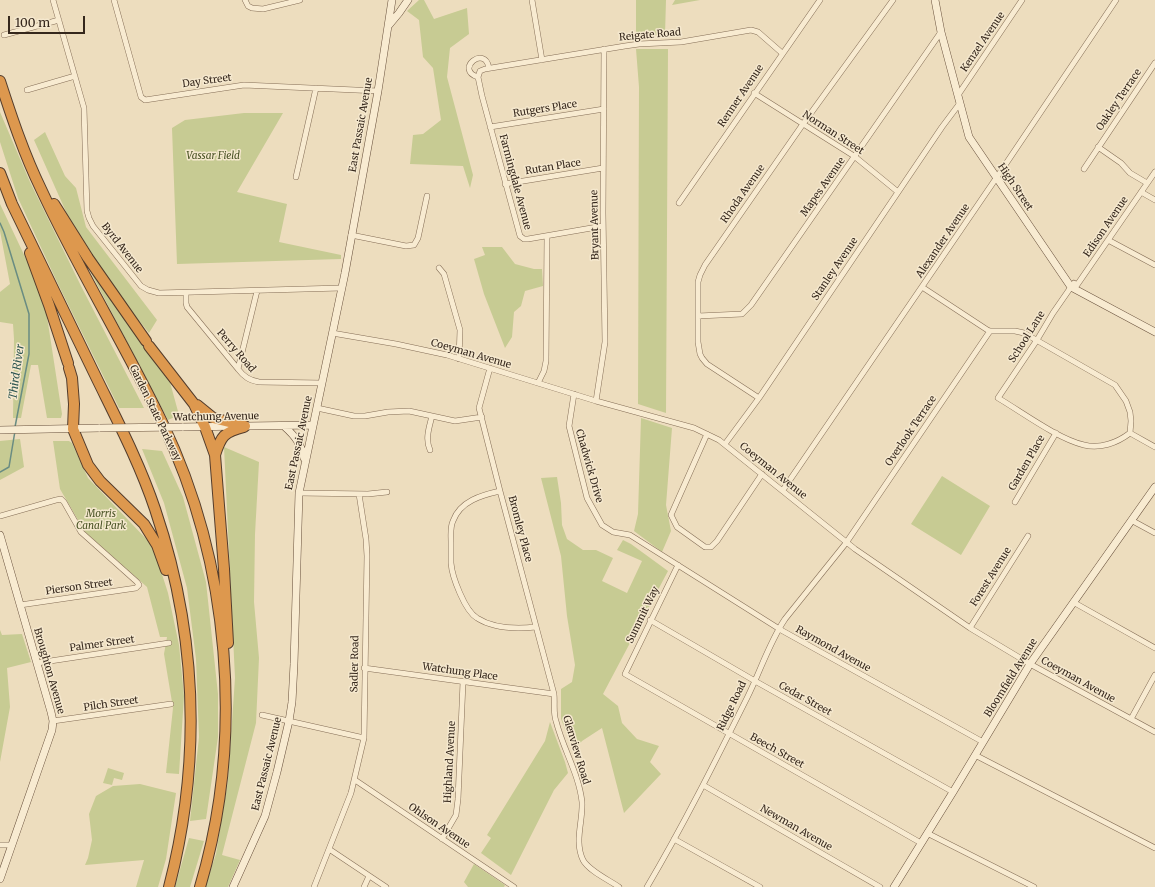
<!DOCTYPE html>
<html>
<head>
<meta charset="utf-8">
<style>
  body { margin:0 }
  #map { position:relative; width:1155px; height:887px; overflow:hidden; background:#edddbe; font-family:Merriweather,serif }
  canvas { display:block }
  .scale { position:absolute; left:8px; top:16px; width:77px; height:18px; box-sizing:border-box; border:2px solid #35271c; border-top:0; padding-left:5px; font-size:12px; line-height:14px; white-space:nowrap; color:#35271c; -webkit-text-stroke:3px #f5e8ce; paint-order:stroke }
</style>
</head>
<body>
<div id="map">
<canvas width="1155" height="887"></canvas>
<div class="scale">100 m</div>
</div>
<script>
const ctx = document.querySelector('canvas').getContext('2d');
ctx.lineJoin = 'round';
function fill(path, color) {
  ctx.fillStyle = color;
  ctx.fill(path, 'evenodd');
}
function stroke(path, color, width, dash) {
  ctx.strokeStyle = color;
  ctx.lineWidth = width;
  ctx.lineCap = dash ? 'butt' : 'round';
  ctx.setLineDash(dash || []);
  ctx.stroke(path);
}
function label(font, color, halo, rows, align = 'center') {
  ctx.font = font + ' Merriweather,serif';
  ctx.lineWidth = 3;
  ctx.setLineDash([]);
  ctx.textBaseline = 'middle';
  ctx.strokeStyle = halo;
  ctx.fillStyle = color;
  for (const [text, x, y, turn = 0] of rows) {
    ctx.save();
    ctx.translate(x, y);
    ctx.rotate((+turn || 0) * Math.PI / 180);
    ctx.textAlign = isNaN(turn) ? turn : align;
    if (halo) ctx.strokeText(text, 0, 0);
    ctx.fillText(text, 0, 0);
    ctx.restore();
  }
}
fill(new Path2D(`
  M419,0H424L434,19L467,8L469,34L450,48L447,77L473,175L470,188L463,166L410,164L413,135L423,134L441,120L433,68L423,57L419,20L407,11Z
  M636,0H666L665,35L636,36Z
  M675,0H700L672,5Z
  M636,49H668L666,413L638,404L639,87Z
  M0,112L30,182L81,286L144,408H119L58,284L18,198L0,142Z
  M244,113H283L237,192L287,204L279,242L341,255V259L177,264L172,128L185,120Z
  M45,132L65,176L76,188L86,227L157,320L149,333L117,293L67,214L34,140Z
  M0,204L44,297L62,414L61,418H47L38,365H31L21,418H13L14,339L13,324L0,322V292L10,284L0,231Z
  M482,247H502L515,264L534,269H542L543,286L525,291L521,306L514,312L512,337L505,348L484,294L474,259L485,255Z
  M89,269L168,375L179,415L168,420Z
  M641,418L672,428L666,505L671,531L662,552L634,531L638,514Z
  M20,439L24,467L0,480V441Z
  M53,441H69L72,443L88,478L153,546L168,593L179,645L184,696L179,774L166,773L173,708L164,654L167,637H160L147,587L85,532L60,489Z
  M224,447L259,462L255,534L254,602L259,658L256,723L222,855L240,860L228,887H205L216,854L228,780L235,678Z
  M142,449L162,451L183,497L206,582L218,694V737L206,819L190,821L199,737L196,659L187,588L164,503Z
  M942,476L990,506L961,555L911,524Z
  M557,477L561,503L562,525L567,539L583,550H596L613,558L602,581L627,593L642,561L617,550L623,540L631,544L668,571L603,694L618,706L622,723L637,739L659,746L650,762L661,774L624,813L602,728L582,741L574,751L561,719V689L572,682L575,665L567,616L561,556L541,478Z
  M0,630L2,635L22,634L31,662L7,668L10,707L0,762Z
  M550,722L565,762L568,773L554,790L511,875L481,853L491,838L487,835L545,741Z
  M108,768L124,773L122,780L114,778L112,785L103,783Z
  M140,784L176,793L166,859L158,887H136L144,860L85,865L88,858L92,840L89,814L96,796L113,786Z
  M189,838L204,841L190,887H175Z
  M474,864L505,885L504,887H468L464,882Z`), '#c7cb93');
stroke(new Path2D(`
  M0,223L4,232L29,314V354L15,427
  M0,472L9,467L15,431`), '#698c82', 1.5);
const street = new Path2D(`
  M53,0L84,108L87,211L89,218L93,226L141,286L148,290L159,293L341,288
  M114,0L141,97L145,100L244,85L378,91
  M245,0L248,6L252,8L263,9L300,0
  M532,0L542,60
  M4,35L59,20
  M478,77C454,70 485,44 489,68
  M27,90L75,76
  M754,93L854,156L898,192
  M958,95L1022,0
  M490,127L604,109
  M1098,147L1121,163L1130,173L1147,183
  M1084,169L1155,63
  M296,177L316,88
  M505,184L603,168
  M1141,192L1155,200
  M679,203L820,0
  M603,226L528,239H524L520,236L482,96L478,77L480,71L485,69L625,46L639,44L681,42L751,30L758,32L782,53
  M351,235L406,246L414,245L418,238L427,196
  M1108,240L1155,265
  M439,268L444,274L460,330L459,359
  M922,287L989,331H1015L1024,333L1115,385L1126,401L1130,412L1131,421L1130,433
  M186,293V303L187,307L238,369C244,377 249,380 259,382L322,383
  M698,316L742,314L751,305L941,32
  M332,333L396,344L447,355L596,401L694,428L719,440L855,549L970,628L1030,664L1155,732
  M490,368L479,408L500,491L554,694C555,703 553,713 556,721C563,749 579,774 582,802C583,822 574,841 583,860C589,871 609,880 619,887
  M238,369L257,291
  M538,383L544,371L546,361L547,237
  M574,394L569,426L587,498L602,525L613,532L630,535L781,630L983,742
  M759,398L707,364L702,358L700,354L698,342V282L700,275L705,265L803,124L893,0
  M596,401L605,342L603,213L604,49
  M317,408L354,416H365L388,412L409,411L455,421L482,417
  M1130,433C1117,443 1100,449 1084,445C1058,439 1022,412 998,398L1037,340L1053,313L1071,287L1074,283L1077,285L1155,172
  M1130,433L1155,447
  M707,434L671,515L677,527L705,547H711L717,541L762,474
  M725,444L759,398L942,127L960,103
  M430,450C425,439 429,428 432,416
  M783,490L999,174L1116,0
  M500,491C482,495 460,501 453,521C450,527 451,535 451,542C451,549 451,556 451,563C452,577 465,611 477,618C494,629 517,629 536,627
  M299,493L368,494L387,492
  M1015,502L1056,433
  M0,516L56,500L61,499L64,502L81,532L137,582L139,585L136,588L20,605
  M1131,520L1155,533
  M678,565L625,674L921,843
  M1073,602L1155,648
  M650,620L755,681L953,792
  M970,628L1028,536
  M37,663L169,643
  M364,668L554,694
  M262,715L364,738
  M1131,719L1155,675
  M53,721L171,704
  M975,755L1155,848
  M355,780L514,887
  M703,785L880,887
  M927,833L1034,887
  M442,839L456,815L458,799L463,682
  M674,839L760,887
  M0,845H12
  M329,849L386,887
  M314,887L351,793L364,738L367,556L366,539L359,494
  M364,887L369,876
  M647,887C683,826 715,762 747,698C760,672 769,643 785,619L846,543L990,331`);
const secondary = new Path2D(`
  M935,0L941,32L969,137L1071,287L1155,332
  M389,25L399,13L408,0
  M182,427L313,425
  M285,427C295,436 301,444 304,458
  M0,430L100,428
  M0,535L51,712L53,721L52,730L0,879
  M233,887L265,816L277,772L289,721L292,702L294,664L299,493L345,273L378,91L392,0
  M894,887L953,792L1030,664L1155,487`);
const highway = new Path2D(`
  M0,81C12,118 24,154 41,189C78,269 124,343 162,422C230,564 245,736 200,887
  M0,173L12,204C40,262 68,319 96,377C117,420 140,464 155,509C197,633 202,760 169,887
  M54,204L88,258L146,341
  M30,253L49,305L68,363
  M149,346L194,404L205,427L215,455L224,569L228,643
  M69,368L72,378L74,404L73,429L88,465L100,481L144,524L157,545L166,570
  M197,405L213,418L245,426
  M215,455C221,436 224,432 244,427`);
stroke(street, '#856e57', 6);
stroke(secondary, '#674f3b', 8);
stroke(highway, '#533c2c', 12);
stroke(street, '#f8ebd1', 5);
stroke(secondary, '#f8ebd1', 7);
stroke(highway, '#dd984e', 10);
const secondaryBridge = new Path2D(`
  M100,428L182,427`);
stroke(secondaryBridge, '#674f3b', 8, []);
stroke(secondaryBridge, '#f8ebd1', 7);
label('10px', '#35271c', '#f5e8ce', [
  ["Reigate Road",650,35,-5],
  ["Kenzel Avenue",983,42,-56],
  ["Day Street",207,81,-8],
  ["Renner Avenue",741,96,-56],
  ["Oakley Terrace",1119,100,-56],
  ["Rutgers Place",545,109,-9],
  ["East Passaic Avenue",361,125,-80],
  ["Norman Street",833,133,33],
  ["Rutan Place",553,167,-9],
  ["Farmingdale Avenue",515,182,75],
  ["Mapes Avenue",823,187,-55],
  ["High Street",1015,187,56],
  ["Rhoda Avenue",743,194,-55],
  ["Bryant Avenue",595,225,-91],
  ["Edison Avenue",1106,227,-56],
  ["Alexander Avenue",943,241,-56],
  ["Byrd Avenue",122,248,52],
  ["Stanley Avenue",835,269,-56],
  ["School Lane",1027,337,-58],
  ["Perry Road",236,351,49],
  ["Coeyman Avenue",471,354,16],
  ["Garden State Parkway",155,413,64],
  ["Watchung Avenue",216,417,-1],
  ["Overlook Terrace",911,431,-56],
  ["East Passaic Avenue",299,443,-78],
  ["Garden Place",1027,463,-60],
  ["Chadwick Drive",589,466,74],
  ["Coeyman Avenue",773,471,39],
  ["Bromley Place",520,529,75],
  ["Forest Avenue",991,577,-58],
  ["Pierson Street",79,587,-8],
  ["Summit Way",643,615,-64],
  ["Palmer Street",102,644,-8],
  ["Raymond Avenue",833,649,29],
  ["Sadler Road",355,664,-89],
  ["Broughton Avenue",49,671,74],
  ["Watchung Place",460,672,8],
  ["Bloomfield Avenue",1011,678,-58],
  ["Coeyman Avenue",1078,680,29],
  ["Cedar Street",805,699,29],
  ["Pilch Street",111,704,-8],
  ["Ridge Road",732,706,-64],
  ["Glenview Road",576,750,73],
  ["Beech Street",777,751,29],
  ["Highland Avenue",450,762,-87],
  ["East Passaic Avenue",267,764,-76],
  ["Ohlson Avenue",439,826,34],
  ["Newman Avenue",796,828,30]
]);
label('italic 10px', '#475122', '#f5e8ce', [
  ["Vassar Field",213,156],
  ["Morris",101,514],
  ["Canal Park",101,526]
]);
label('italic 11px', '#2b5450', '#f5e8ce', [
  ["Third River",17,372,-82]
]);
</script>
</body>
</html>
